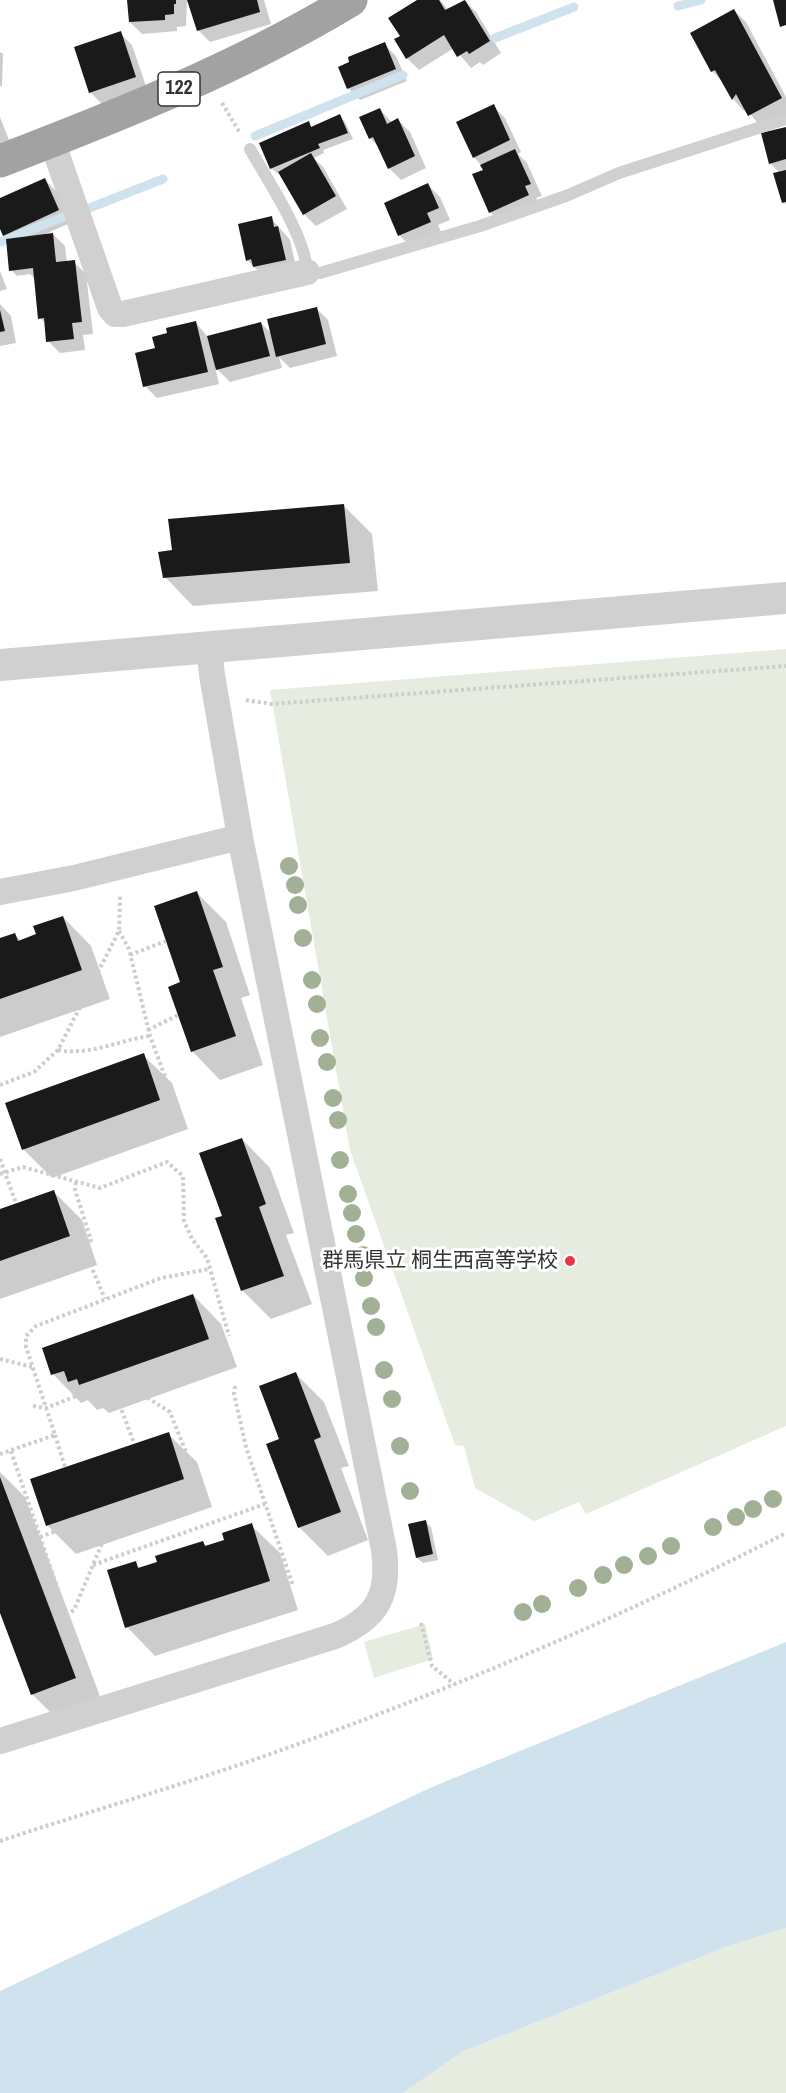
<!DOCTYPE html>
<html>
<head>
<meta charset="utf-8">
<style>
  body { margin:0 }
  canvas { display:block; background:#fff }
</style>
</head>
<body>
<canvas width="786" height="2093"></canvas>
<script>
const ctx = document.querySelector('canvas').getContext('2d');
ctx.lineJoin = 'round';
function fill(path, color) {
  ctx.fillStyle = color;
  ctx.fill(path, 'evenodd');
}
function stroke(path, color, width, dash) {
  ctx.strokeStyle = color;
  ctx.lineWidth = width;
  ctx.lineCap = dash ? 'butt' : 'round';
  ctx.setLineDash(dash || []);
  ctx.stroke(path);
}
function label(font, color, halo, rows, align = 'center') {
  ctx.font = font + ' "Archivo Narrow","Noto Sans JP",sans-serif';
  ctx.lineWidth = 6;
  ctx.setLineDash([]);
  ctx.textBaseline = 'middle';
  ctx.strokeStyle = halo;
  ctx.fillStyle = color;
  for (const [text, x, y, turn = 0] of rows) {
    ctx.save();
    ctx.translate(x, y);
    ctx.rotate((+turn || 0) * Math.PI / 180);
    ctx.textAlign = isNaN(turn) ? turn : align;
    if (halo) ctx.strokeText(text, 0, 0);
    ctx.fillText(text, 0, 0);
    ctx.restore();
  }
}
fill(new Path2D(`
  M786,649V1426L586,1514L579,1502L534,1521L475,1488L464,1446L455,1445L350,1150L270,690Z
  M425,1624L433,1659L374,1678L364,1642Z
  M786,1928V2093H403L462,2052L728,1946Z`), '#e6ecdf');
fill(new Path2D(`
  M786,1642V1928L728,1946L462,2052L403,2093H0V1991L432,1787Z`), '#cfe2ee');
fill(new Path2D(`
  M129,0H187L186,26L177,27V31L142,34L130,22Z
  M189,0H264L271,24L210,42L198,30Z
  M420,0H440L448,10L464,0L476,12L501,53L483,65L480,62L471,68L454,48L419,70L407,58L402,36Z
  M734,10L746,22L786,97V114L761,127L746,109L744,111L733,99L723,82L712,71Z
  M120,33L132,45L147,89L102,104L90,92Z
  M384,44L396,56L407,81L360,100L348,88Z
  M0,52L3,54L2,86H0Z
  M493,106L505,118L521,152L518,154L527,163L542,196L536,198L540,207L502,224L490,212L485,170L474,157Z
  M380,110L393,123L398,120L410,132L426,168L401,180L389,168L380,148L370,138Z
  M340,116L345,122L353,139L323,150L324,153L314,158L323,167L347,209L316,226L304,214L280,172L277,173L271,168L308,123L313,128Z
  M0,117L9,140L0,143Z
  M786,129V205L775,174L780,173L770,163Z
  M45,180L57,192L70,223L43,235L53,234L65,246L67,263L74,262L86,274L93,334L83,335L85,350L60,353L48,341L46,324L40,318L36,280L30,274L17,276L11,270L9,240L0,226V200Z
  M428,185L440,197L450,220L438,225L442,234L412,248L400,236L386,203Z
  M271,218L290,240L297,272L266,278L247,260Z
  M0,271L7,289L0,291Z
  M0,304L11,316L16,343L0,346Z
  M316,308L328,320L337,356L290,368L279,357L282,368L230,382L215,367L219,384L157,398L145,386L156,349L196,323L208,337L261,323L272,334Z
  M344,506L372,534L378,591L193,606L165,577L174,551Z
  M197,893L226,922L250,995L241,998L263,1065L220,1080L192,1051L182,983Z
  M63,917L91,946L110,999L0,1037V939L15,934L21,941L38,935Z
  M143,1055L172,1083L188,1129L52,1178L23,1149Z
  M242,1139L270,1168L294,1233L286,1235L312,1304L271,1319L243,1291L217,1219L224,1217Z
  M54,1192L82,1220L97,1265L0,1299V1210Z
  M193,1295L221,1324L237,1367L109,1413L103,1408L97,1410L88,1400L81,1403L53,1374Z
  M296,1374L324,1402L349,1466L341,1468L368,1540L328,1556L299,1527L281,1439Z
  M168,1434L197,1462L212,1507L76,1554L47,1525Z
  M0,1472L25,1497L104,1707L61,1723L32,1694L0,1609Z
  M425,1522L431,1527L438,1560L423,1563L417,1558Z
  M251,1525L280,1553L298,1610L155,1656L127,1627L135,1563L141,1569L203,1542L207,1547L226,1541Z`), '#0003');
stroke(new Path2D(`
  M678,6L701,0
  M495,38L574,7
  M255,136L403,75
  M87,209L163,179
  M0,242L66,216`), '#cfe2ee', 9);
fill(new Path2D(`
  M127,0H176V4H174V14L165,15V20L129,22Z
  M187,0H257L260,12L197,31Z
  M417,0H439L445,10L465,0L490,41L469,54L467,51L457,57L444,35L406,59L394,39L400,36L388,18Z
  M773,0H786V25L780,27Z
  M734,9L782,98L748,116L736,94L732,100L715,70L711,72L690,33Z
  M121,31L136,77L89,93L74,47Z
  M385,42L396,69L347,89L338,67L349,62L348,57Z
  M494,104L510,140L473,158L456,122Z
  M380,108L387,124L398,118L415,156L388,169L373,137L369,139L359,117Z
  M340,114L348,133L318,144L320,148L270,169L259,143L309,121L311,127Z
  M786,127V159L769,164L761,133Z
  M515,149L531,184L525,186L529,195L489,213L472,174L483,170L480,165Z
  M311,153L336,196L303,215L278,172Z
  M786,170V202L782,203L773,173Z
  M45,178L59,210L3,236L0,229V198Z
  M428,183L439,208L427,213L431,222L398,236L384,203Z
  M272,216L274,227L278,226L286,260L253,267L251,259L246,261L238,224Z
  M53,233L56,262L75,260L82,322L72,323L74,339L46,342L44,318L38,319L33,268L9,271L6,239Z
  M317,307L326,344L276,357L267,319Z
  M0,310L5,331L0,332Z
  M196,321L208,372L143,387L135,353L155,348L152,337L167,333L166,328Z
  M261,322L270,356L216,370L207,336Z
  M344,504L350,563L163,578L158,552L172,550L168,519Z
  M197,891L223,967L213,970L236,1036L191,1052L168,987L180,982L154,906Z
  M63,916L82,970L0,999V938L15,933L18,941L36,934L33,926Z
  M144,1053L160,1100L22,1150L5,1103Z
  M242,1138L266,1204L259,1207L284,1276L241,1291L215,1218L222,1216L199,1153Z
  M54,1190L70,1236L0,1261V1209Z
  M193,1294L209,1339L79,1385L77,1379L68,1382L64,1371L51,1375L42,1348Z
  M296,1372L321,1437L314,1440L341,1512L298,1528L266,1444L279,1439L259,1386Z
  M169,1432L184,1479L46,1526L30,1479Z
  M0,1477L76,1678L31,1695L0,1613Z
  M426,1520L433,1554L416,1558L408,1524Z
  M252,1523L270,1581L125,1628L107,1570L136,1561L138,1568L157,1562L155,1556L203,1541L205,1546L224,1540L222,1533Z`), '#1a1a1a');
stroke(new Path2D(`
  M222,103L240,133
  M246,700L271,704L786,666
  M119,931L129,949L150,1036L180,1117
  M130,955L166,941
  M0,1013L93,980
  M148,1030L178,1015
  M58,1050C90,1056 119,1040 150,1036
  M0,1085L34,1072L58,1050L119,931L120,896
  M0,1159L16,1203
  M0,1174L23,1167L100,1188L167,1162L183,1176L184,1221L192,1239L207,1258L229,1336
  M76,1182L75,1190L91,1240L83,1247L105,1299
  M0,1359L32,1367
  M111,1382L134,1443
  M235,1386L234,1394L246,1447L293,1586
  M33,1406L46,1408L153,1366L168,1371
  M55,1435L65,1467
  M11,1451L90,1685
  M0,1454L55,1435L26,1347V1336L36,1326L161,1278L209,1269
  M40,1537L197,1480L170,1412L118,1379
  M93,1565L265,1504
  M66,1615L74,1610L117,1508
  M421,1623L432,1666L454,1684
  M0,1841C90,1811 183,1785 273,1753C448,1691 620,1618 786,1533`), '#cdcdcd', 4, [3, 3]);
stroke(new Path2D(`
  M250,149C268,181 306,237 307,272L320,273L480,226L566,196L619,173L786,119`), '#d0d0d0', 12);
stroke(new Path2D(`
  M52,141L110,308L115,314H123L307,272
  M0,892L74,878L240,837
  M0,1741L335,1636C377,1618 390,1596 384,1550L240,837L212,675L209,647`), '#d0d0d0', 26);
stroke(new Path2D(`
  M0,665L786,598`), '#d0d0d0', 32);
stroke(new Path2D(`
  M0,161C120,115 240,67 351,0`), '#a2a2a2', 33);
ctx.fillStyle = '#a2b095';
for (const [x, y] of [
  [289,866],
  [295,885],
  [298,905],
  [303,938],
  [312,980],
  [317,1004],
  [320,1038],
  [327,1062],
  [333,1098],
  [338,1120],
  [340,1160],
  [348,1194],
  [352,1213],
  [356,1234],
  [363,1255],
  [364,1278],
  [371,1306],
  [376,1327],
  [384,1370],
  [392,1399],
  [400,1446],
  [410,1491],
  [773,1499],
  [753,1509],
  [736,1517],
  [713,1527],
  [671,1546],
  [648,1556],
  [624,1565],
  [603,1575],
  [578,1588],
  [542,1604],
  [523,1612]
]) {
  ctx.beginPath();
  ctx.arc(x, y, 9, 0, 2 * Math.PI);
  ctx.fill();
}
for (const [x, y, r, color] of [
  [570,1261,6,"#e63946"]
]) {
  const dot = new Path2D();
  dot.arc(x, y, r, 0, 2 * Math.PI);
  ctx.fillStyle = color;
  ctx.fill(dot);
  stroke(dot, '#fff', 2);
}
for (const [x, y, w] of [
  [179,89,42]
]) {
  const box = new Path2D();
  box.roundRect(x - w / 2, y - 17, w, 34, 4.5);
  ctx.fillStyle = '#fff';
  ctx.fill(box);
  stroke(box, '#333', 1.5);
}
label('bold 20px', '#333', null, [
  ["122",179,89]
]);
label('21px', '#333', '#fff', [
  ["群馬県立 桐生西高等学校",558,1261]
], 'right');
</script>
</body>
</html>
